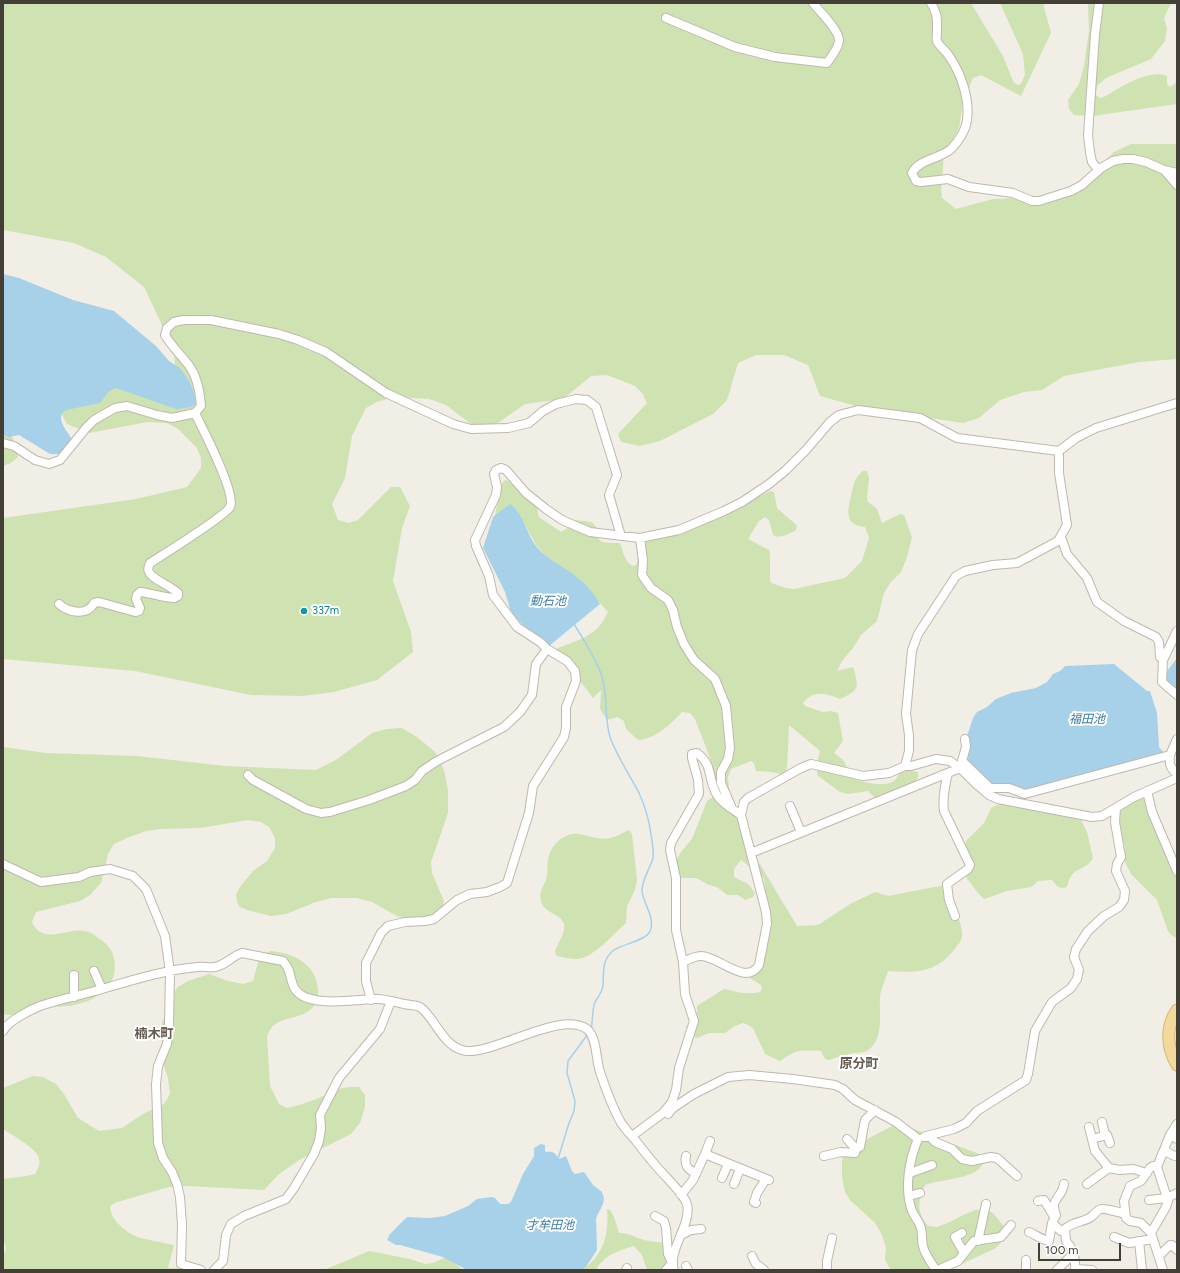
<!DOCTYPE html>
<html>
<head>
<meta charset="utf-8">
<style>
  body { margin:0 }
  #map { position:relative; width:1180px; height:1273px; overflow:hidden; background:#f1eee6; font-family:Figtree,sans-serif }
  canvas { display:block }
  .frame { position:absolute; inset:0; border:4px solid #433e36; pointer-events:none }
  .scale { position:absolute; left:1038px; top:1243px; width:83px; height:18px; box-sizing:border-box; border:2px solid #433e36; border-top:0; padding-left:5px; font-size:12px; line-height:14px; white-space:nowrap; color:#433e36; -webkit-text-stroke:3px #fff; paint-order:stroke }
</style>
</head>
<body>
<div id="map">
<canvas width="1180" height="1273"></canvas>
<div class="frame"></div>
<div class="scale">100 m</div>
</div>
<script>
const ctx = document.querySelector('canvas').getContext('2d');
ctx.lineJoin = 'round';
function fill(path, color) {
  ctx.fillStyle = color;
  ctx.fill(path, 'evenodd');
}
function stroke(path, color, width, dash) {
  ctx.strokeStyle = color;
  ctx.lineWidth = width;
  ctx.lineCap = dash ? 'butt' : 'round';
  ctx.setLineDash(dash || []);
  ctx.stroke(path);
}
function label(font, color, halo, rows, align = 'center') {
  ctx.font = font + ' Figtree,"Noto Sans JP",sans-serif';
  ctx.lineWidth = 4;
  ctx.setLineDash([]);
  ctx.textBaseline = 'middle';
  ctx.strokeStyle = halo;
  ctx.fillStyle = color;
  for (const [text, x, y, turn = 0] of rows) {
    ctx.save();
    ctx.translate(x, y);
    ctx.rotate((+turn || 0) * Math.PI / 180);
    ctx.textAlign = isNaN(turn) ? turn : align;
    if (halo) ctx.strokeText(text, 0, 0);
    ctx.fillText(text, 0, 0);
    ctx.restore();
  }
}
fill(new Path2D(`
  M3,3H971L1003,56L1013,81L1017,85L1021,84L1025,75L1023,54L1000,3H1043L1051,33L1021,96L981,75L973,78L963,102L959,128L944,155L941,190L942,198L956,209L993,199L1020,198L1028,202H1051L1075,189L1114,152L1131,144H1177V359L1139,362L1064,376L1042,390L1024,392L1000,400L979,418L963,423L863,408L820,396L808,365L784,355H756L738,363L727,400L713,414L660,441L640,446L621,442L618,434L647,403L643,394L635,386L607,375L591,376L563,399L525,404L495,425L479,430L446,405L429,399L394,397L377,402L366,408L352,436L345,478L332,504L338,520L349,523L358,520L391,487H400L410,506L402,528L393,581L411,632L413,652L377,680L334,692L302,696L251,695L135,671L3,659V518L136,499L187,487L201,468V458L197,448L178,429L167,423L148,422L89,433L67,424L54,400L176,371L173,348L144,287L106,257L74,243L3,230Z
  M1088,3H1172L1167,11L1164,19L1167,28L1165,41L1151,59L1106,78L1097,86L1096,95L1100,98L1104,97C1119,88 1149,68 1167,76V84L1170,87L1177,82V104L1092,116L1074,115L1069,109L1068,100L1079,84L1084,66L1089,30Z
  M3,420C11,431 15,443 18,457L11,463L3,466Z
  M863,471H867L869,478L867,498L868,502L877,509L882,523L900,514L904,515L912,537L907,557L901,572L890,583L884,593L877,621L861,635L853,648L842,661L837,671L853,667C859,687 860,690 840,699C827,694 814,689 803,703L805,706L823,712L831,711L838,713L843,741L834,753C843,760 848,762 847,774C855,782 886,789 895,780C899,776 899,771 904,768L907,770L918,772C919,777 918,779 914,782L876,799L868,791L848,794L840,792L817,775V762L820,751L789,725L787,768L784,775L772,772L756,771L754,763L751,761L731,769L728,777L730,801L739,813L752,857L758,861L797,926L818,925L850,904L875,892L888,896L945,885C949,897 963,923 962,935C962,941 957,946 953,951C935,973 915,973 888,971C886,979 880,990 880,998C879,1014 884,1040 868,1050C863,1054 855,1052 850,1054C843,1055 836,1058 829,1060L825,1059L821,1051C800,1050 797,1049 780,1061L765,1054L753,1028L746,1024L743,1023L735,1026L725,1033H709L697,1038L692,1036L697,1022V1006L700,1004L724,989C737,992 748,995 760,992L762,988L761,985L750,978C754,968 763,960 766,952C772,936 765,896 764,878L741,860L734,869V877L748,884L755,893L753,897L745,900L738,895H727L717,887L709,885L698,879L694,878H682L678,877L673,866L681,852L692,839L707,801L717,794C719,775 702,738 695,719L690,713L682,712C672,723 654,740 638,740L626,729L624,721L617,717L607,720L600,709L601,690L593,698L556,649C578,640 598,636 608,612L578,578L548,559L536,545L516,509L495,516L501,485L505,480L516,483L536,504L539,517L561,532L571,526L572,522L576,520L592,522L597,528C595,545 607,543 620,543C623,551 625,563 633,566L636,565L646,539L690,528L770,491L774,492L777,508L794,523L797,526L796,530C789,534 780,539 773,535L769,520L765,517L759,521L748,539L769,550L770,554V579L771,583L786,588L794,589L845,578L862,561L869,538L865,527C845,525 847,512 851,496C853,487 854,477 863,471Z
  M402,728L417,737L435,752L444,770L448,790V813L431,862L432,873L444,901L442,909L427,919L412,922L397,916L372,902L357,898H331L316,902L286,914L271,916L247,910L240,907L237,902L236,895L240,887L253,871L267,861L275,848V838L269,827L261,822L248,820L200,828L160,829L146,831L127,838L114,844L108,854L101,883L90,895L80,901L36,912L32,922C42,946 67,927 86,931C91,932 96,936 99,939C104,941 110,947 112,952C124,984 97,1002 69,1006C60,1007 52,1006 44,1006C30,1008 18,1018 3,1014V747L46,753L137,756L225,766L316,770L336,760L372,733L386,729Z
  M1146,794L1169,864L1177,863V938L1171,935L1168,931L1157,900L1131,874L1124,860L1125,847L1117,825V817L1121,810L1140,796Z
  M1006,802L1081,820L1087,832L1093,858C1083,874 1072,864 1067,887L1063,888L1058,887L1052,880L1038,881L1031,887L1007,891L984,899L978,893L966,877L964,873L966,860L963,848L967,840L984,823L992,807Z
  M629,830L632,834L637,880L635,890L627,906L626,923C613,934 593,959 576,959C570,959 563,957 557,956L555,952C557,943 566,934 564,924C560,912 545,915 541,901C538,891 546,884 547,875C548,870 547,865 548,860C550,848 558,839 568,835C579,831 587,837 598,838C609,841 619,835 629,830Z
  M271,951C293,953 317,964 318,990C319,995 317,1003 313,1007C299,1023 273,1013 267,1037L270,1086L279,1104L287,1108C295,1106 303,1104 311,1101C332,1094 335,1086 359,1087L365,1095V1107L360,1123L351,1134L301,1159L279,1174L264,1190L188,1186L169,1187L114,1203L110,1207C110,1218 123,1230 133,1235C143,1240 162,1242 174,1245L168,1268L222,1270H3V1256L6,1249L3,1237V1179L27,1176L35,1174C39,1168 41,1162 38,1156C34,1147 12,1135 3,1129V1088L33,1076L43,1077L56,1084L64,1094L78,1118L99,1131L122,1128L143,1114L164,1104L170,1094L168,1078L163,1063L161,1026L171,996L178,987L188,981L209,974L228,981L243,984L253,981L259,959L262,955Z
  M898,1123L987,1157C984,1163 980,1169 975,1172C963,1179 939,1180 925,1185C918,1200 916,1212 928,1226L937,1227L950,1222L961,1216L975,1210L984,1209L993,1213L1006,1229L1005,1238L996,1248L949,1270H891L885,1260L886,1248L882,1235L875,1223L850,1200L845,1192L842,1177V1161L844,1153L850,1148Z
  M607,1209L610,1210L614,1217L619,1233C627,1233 633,1236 641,1239C650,1242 658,1242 667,1243L670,1270H647L642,1255L634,1246C618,1251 604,1255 596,1270H583C604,1253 609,1235 607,1209Z
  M369,1251L410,1259L425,1264L433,1263L444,1258H448L463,1270H324Z`), '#cee2b2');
fill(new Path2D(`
  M3,274L19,278L73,300L114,311L156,346L169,361L180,368L190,382L195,397V405L191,407L176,409L116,388L108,392L100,403L66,410C54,417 67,431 72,439L61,454H50L19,435L9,437L3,435Z
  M510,504C524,514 526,533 536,546C548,561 564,566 578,578C586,584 595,595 600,604L549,646L527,630L511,612L505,592L483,548L493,517Z
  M1177,658V691L1164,680V675Z
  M1114,664L1147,691H1150L1157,713L1159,747L1166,755L1025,792L990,787L965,761L970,749L967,736L973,718L977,712L987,707L996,699L1011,693L1036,688L1047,682L1053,674L1060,671L1065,666Z
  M541,1144L545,1145V1151L546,1152C554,1151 555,1153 559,1159L566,1156L572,1171L575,1174L584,1172L593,1185L602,1192L604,1198L603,1204L596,1218L597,1250L586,1267L582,1270H467L443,1257L400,1245H396L387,1240L390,1234L407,1217L430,1218L445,1216L468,1206L477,1199L492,1197L495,1198L500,1204H508L511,1202L523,1174L534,1156V1148Z`), '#a7d0e9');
stroke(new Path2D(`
  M574,624C583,639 597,660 602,677C608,696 604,717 610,737C617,757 630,775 639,793C645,806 649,820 651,834C652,841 654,851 653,858C650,869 641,881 642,892C644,905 657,920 649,933C644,941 623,944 614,950C601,960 604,972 603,986C602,992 598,997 595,1002C592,1009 593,1021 591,1029
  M558,1159L569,1123L574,1111L575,1101L567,1073L568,1061L588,1034`), '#a7d0e9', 1.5);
const minor = new Path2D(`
  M931,3C938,15 937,19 937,32C937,35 936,39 937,41C939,46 946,51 949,56C961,73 970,99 967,120C966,130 958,142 951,149C940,159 919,159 912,173L916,181L921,182L948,179L969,187L1013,193L1032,201H1039L1071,191L1082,185L1101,168L1113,161L1123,159H1133L1146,162L1164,170L1177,173
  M1099,3L1095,34L1088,135L1090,152L1092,162L1097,168H1101
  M666,18L735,47L775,57L827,63C831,57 838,49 839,41C840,31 820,12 813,3
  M1165,171L1177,185
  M3,443L14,446L35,460L49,464L60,460L86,428L94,420L115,408L127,406L157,415L172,418L195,413L201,406C200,394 197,377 190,367C182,356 172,347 165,335L167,328L174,322L184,320H211L279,334L298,340L326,352L386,393L453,424L471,429L508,428L529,423L543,411L556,404L576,399L587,400L596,407L617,475L609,495L621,536
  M1061,537L1067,554L1087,578L1097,602L1124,621L1156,637L1159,642L1160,657L1163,660
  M640,538L643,561L642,575L651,588L668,600L673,610L677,627L684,644L694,660L715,679L726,706L730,748L728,759L721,772V783L731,806
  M59,604C68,612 87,617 94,603L99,602L135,612L139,611L140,608L136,599L137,595L140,592C152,593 163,598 175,598L178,596V593C172,587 151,578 149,572C147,569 149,566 150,563C164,554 224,517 230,507C237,494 202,428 195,413
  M1177,631L1163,660L1162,682L1177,695
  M965,739L966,747L962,761L990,788H1009L1025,794L1170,755L1177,739
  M1170,755C1169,764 1170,768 1177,774
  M905,766L909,751V735L906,714L912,650L918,634L956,576L965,571L993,565L1017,563L1058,541L1067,525L1059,473V451
  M948,773C945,785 942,798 944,811L970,865L968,869L947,884L949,900L955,916
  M248,775L253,780L306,809L321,813L330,812L369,800L406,786L415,780L422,771L437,761L504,727L520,712L532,695L536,664L547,649
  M1147,791L1152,812L1177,871
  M790,806L801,832
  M751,853L960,768
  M3,864L41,882L79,877L90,872L110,869L133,876L146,889L165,936L170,972L169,1024L167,1044L158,1066L156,1084L158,1143L163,1158L172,1172L177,1184L180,1197L182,1224L181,1264L201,1270
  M683,962C689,959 695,956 701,956C719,956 746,987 759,965L767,924L766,912L741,815L744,802L748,798L801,768L811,764L863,776L889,773L905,766H911L936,759L950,761L960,768L975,783L989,795L998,799L1092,817L1102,816L1134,797L1177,778
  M94,971L102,989
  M74,975V997
  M371,1000L366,981V963L381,933L388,926L405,922L425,921L434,919L457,900L470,894L487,892L500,887L507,883L529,813L533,786L564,737L566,728V707L576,681L575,671L567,661L547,649L540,642L517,627L493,595L489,576L476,546L475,540L496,495L497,487L494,474L496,470L501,468L506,470L526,493L546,509L562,520L590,532L640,538L679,530L724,511L742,502L769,484L785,471L806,450L830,422L839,415L858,410L920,418L957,438L1059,451L1076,438L1096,428L1177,403
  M3,1031C8,1021 30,1010 40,1006C60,999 82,995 102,989C133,980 165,970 197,967C203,966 210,968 215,967C226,965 232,956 242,953L283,961C285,964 288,967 289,971C291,977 292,985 295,989C308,1009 357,999 377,999C386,999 395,1002 404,1004C409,1005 415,1005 420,1007C435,1017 443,1049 467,1051C497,1053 564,1009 588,1030C597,1039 596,1060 600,1072C605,1087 612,1106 620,1121C624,1128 630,1134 636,1141C646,1154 656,1167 668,1179C674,1186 684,1195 687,1204C692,1225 667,1250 674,1270
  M668,1114L673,1108L694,1094L728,1077L749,1075L793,1079L835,1085L843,1089L855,1100L896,1122L918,1139
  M1102,1122L1105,1135
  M1089,1127L1095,1151L1109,1168
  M1170,1135L1177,1139
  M632,1136L663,1113L672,1102L676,1090L679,1068L694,1021L685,994L683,962L676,930V878L670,850L671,843L699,794L698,780L692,758V754L697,753C714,766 707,778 717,795C721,803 734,810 741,815
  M926,1136L954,1129L966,1123L977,1111L1026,1080L1028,1074L1035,1031L1052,1002L1071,988L1077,979L1079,970L1074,957L1076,949L1088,931L1104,916L1119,907L1124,900L1125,891L1116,871L1117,864L1121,857L1115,822L1116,808
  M924,1137H930L935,1142L952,1149L962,1159L972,1161L991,1157L997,1158L1017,1176
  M847,1139L856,1149L860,1147L865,1120L875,1110
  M918,1139C909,1160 904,1189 912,1211C914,1216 918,1220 920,1225C923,1232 921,1239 923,1246C925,1255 931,1262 936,1270
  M1092,1139L1107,1135L1110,1143
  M1164,1151L1175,1156
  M705,1154L710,1141
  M686,1156C684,1166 688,1169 696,1174
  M824,1156L841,1152L855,1153L856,1149
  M910,1173L932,1165
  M722,1178L728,1164
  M734,1184L740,1169
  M1087,1184L1109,1168L1120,1170L1133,1169L1147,1173
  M681,1195L693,1180L705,1154L769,1180
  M909,1196L920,1193
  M1149,1200L1167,1198L1177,1193
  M1038,1201L1044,1200L1053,1215
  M756,1203L754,1202L757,1193L766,1179
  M655,1216L664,1221L666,1228L668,1254L672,1263L666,1270
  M1052,1223L1056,1215C1049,1198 1062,1199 1064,1184
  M1029,1232C1036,1235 1042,1240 1049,1241L1052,1223L1061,1231H1065
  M962,1233L955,1237L964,1253
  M1151,1233L1141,1223L1130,1221L1126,1218L1124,1201L1130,1186L1141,1181L1150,1168L1153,1166L1157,1167
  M681,1235L691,1230L701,1229
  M1114,1237L1129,1243L1153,1239
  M978,1241L986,1204
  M1139,1241L1142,1270
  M752,1256L756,1264L764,1270
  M1159,1256L1170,1245H1172L1177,1250
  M686,1266L688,1270
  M1075,1269L1092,1270
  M214,1270L223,1261L226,1235L231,1224L244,1216L286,1199L294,1188L314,1154L319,1141L321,1128L320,1115L339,1078L380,1029L391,1001
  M626,1270L627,1268
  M827,1270V1261L832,1238
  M938,1270L958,1261L974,1241L1001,1237L1011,1225
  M1026,1270V1260
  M1057,1270L1074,1253
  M1075,1270C1076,1258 1074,1249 1066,1241L1065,1229C1073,1221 1082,1223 1091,1217C1094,1215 1097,1210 1101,1209C1103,1208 1123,1213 1125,1214
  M1163,1270L1151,1233L1166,1207L1168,1201L1157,1167L1170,1135L1177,1124`);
const major = new Path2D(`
  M1177,1010C1165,1027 1167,1048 1177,1065`);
stroke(minor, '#bfb8ad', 10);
stroke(major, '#d8b56e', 13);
stroke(minor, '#fff', 8);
stroke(major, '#f4d99c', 11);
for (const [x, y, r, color] of [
  [304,611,4,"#0f9aa8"]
]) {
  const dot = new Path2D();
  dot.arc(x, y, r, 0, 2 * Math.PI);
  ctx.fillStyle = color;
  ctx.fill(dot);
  stroke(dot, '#fff', 1.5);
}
label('11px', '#0d838f', '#fff', [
  ["337m",312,611]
], 'left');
label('italic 12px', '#3a7aa5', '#fff', [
  ["動石池",548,601],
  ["福田池",1087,719],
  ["才牟田池",550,1225]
]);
label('bold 13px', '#655b4e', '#fff', [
  ["楠木町",154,1034],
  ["原分町",859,1064]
]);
</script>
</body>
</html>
